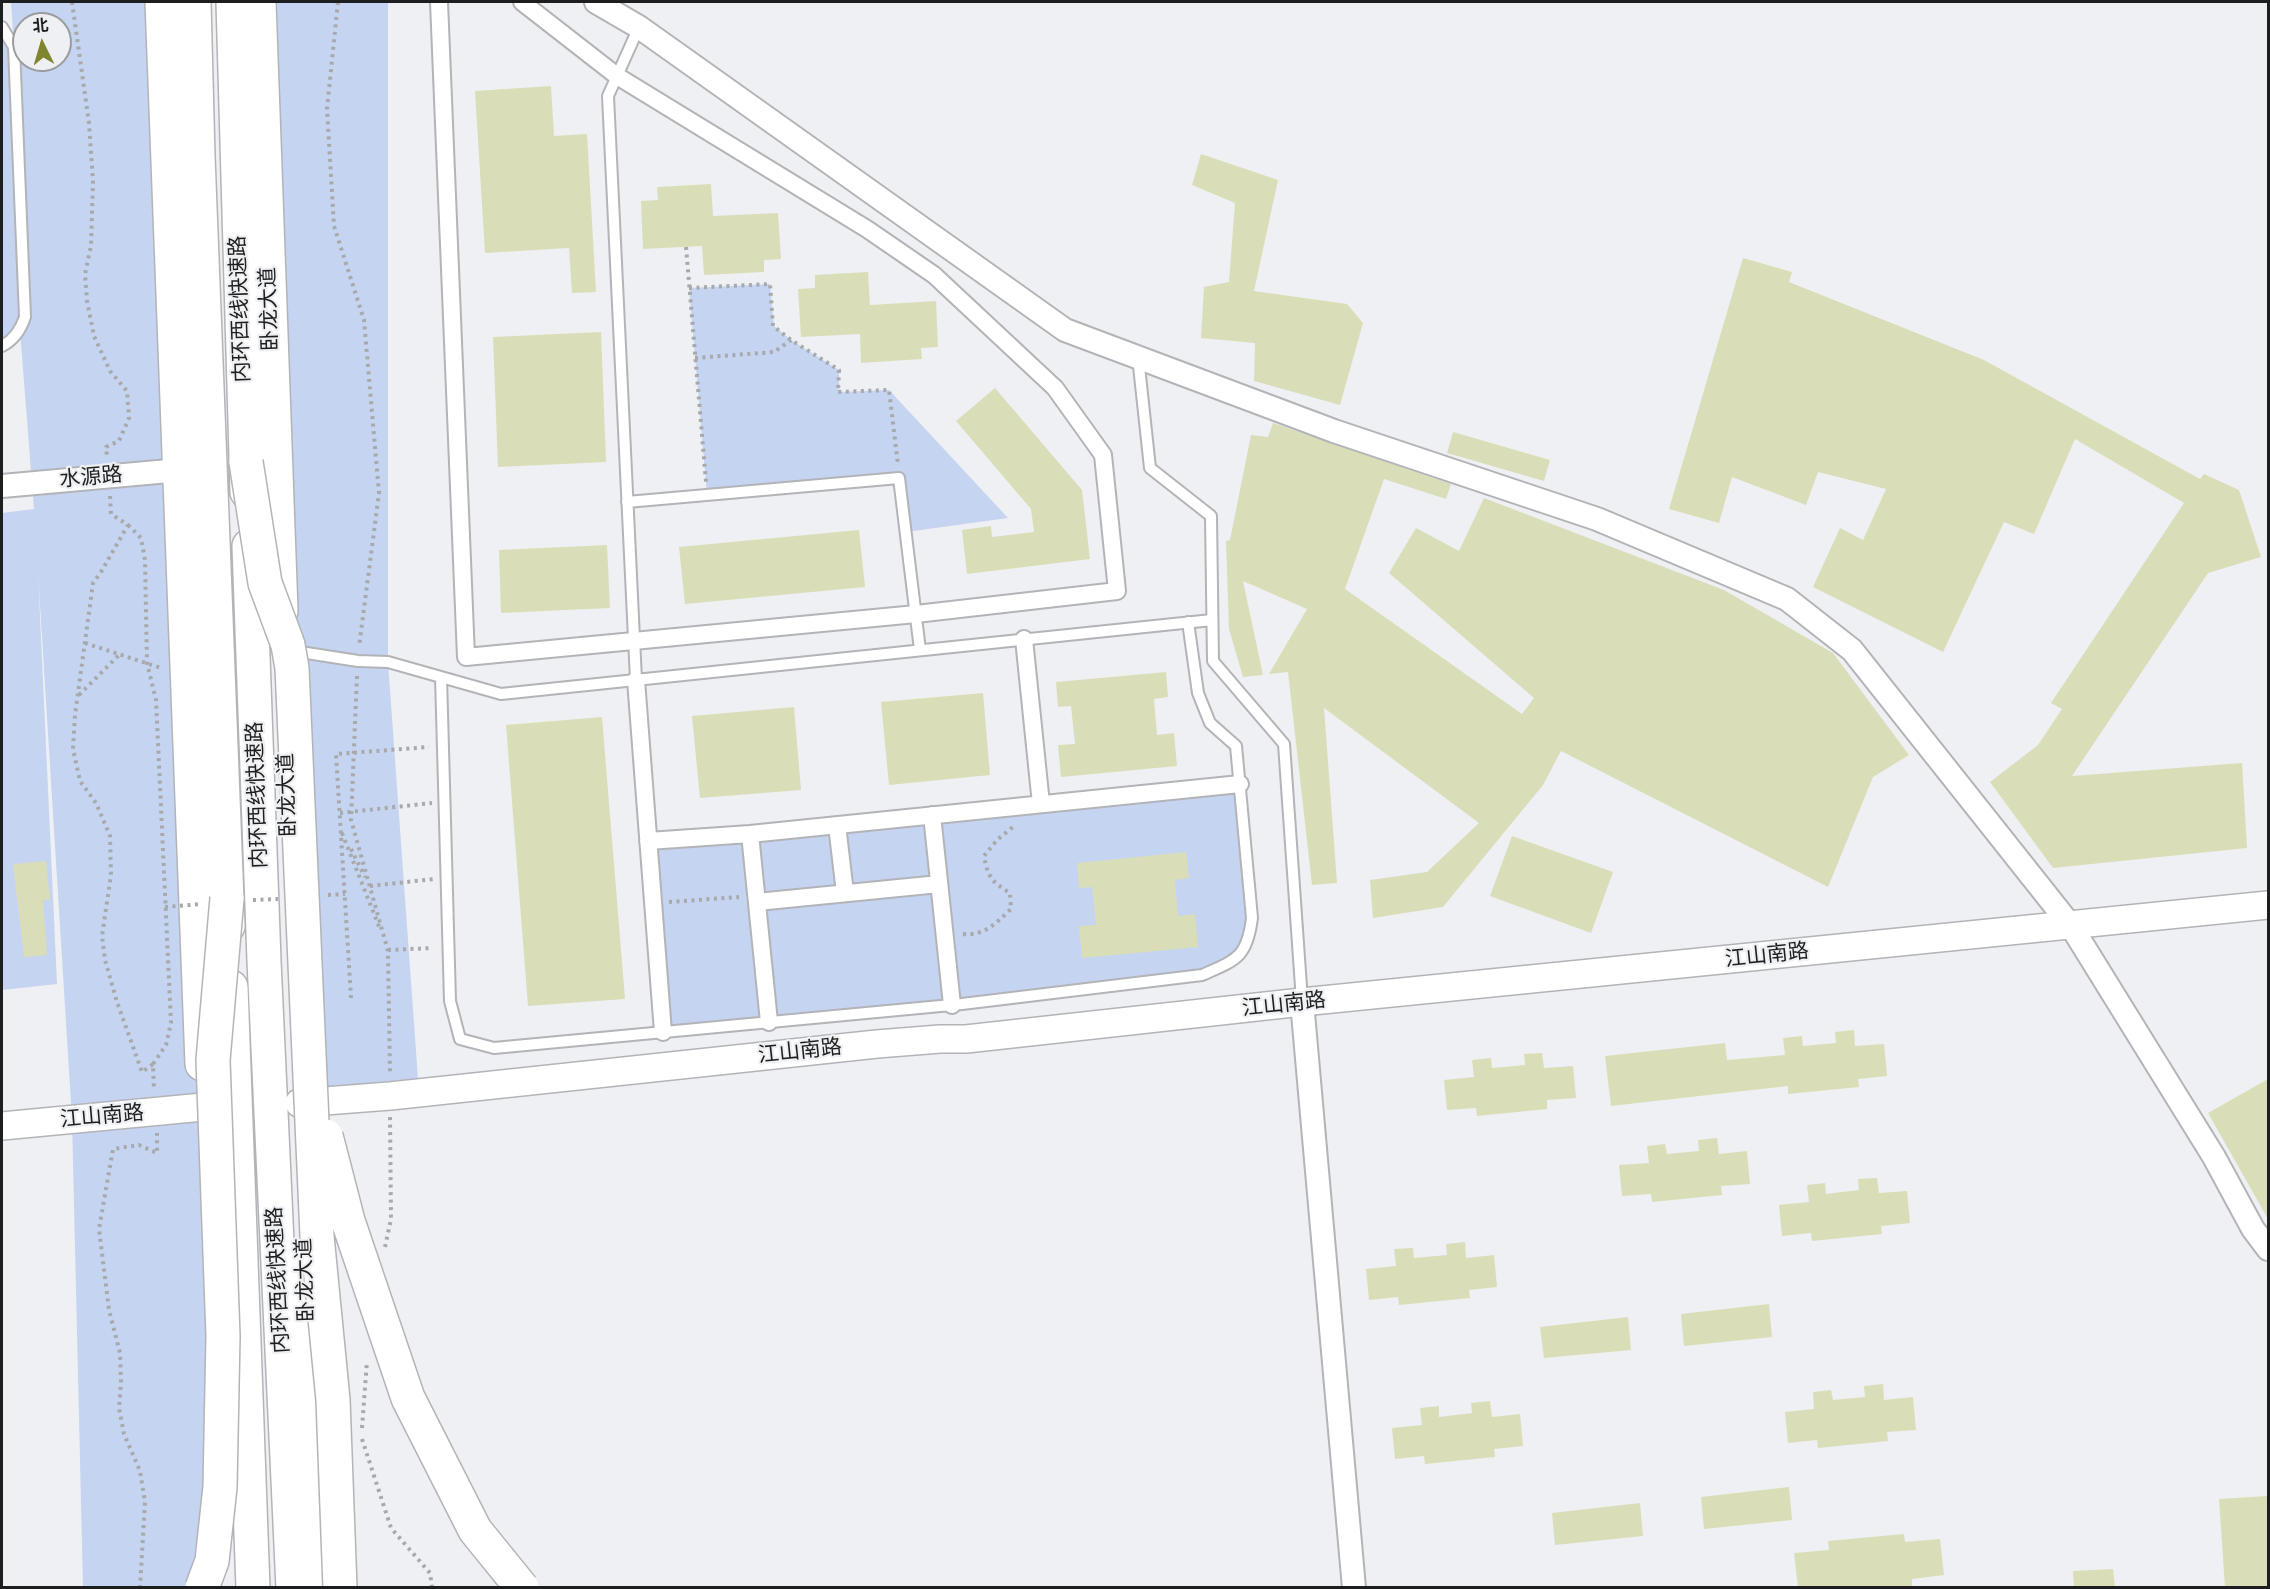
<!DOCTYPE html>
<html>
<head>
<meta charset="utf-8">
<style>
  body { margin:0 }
  #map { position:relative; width:2270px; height:1589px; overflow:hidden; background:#eef0f3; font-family:"Times New Roman","Noto Sans SC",serif }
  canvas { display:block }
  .frame { position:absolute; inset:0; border:3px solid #1d1e1f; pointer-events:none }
  .north { position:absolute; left:12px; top:12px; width:60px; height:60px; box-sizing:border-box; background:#eef0f3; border:2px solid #9a9c9e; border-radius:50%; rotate:355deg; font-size:16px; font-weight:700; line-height:24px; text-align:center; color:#1d1e1f }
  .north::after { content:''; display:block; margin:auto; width:21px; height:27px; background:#7f842f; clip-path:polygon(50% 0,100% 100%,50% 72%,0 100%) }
</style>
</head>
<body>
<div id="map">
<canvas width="2270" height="1589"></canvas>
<div class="frame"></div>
<div class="north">北</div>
</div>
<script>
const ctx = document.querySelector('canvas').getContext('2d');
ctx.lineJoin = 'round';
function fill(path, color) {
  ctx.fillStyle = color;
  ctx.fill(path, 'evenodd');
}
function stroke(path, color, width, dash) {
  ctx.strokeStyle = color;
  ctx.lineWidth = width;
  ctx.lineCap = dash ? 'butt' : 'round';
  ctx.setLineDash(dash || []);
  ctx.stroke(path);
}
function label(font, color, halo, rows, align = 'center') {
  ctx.font = font + ' "Times New Roman","Noto Sans SC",serif';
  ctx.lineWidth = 4.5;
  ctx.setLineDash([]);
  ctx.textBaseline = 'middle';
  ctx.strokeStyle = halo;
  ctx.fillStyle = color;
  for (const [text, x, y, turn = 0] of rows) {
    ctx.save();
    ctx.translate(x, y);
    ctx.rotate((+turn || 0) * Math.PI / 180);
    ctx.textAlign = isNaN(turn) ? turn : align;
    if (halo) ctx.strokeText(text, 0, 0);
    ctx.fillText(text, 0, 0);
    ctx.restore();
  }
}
fill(new Path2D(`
  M11,2H162L217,1500L200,1587H83L72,1119L38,573L57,984L2,990V513L34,509L20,331L2,346V27L14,45ZM24,24H60V60H24Z
  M277,2H388V662L419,1093L299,1103Z
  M770,284L774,326L791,340L839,370V392L889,390L1008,518L906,532L899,479L707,495L689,288Z
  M1240,784L1252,918L1235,960L1202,975L663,1032L648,841Z`), '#c5d4f1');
fill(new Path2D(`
  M551,86L554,136L587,134L596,292L572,293L569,248L485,253L475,91Z
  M1201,154L1278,180L1254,291L1347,304L1363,323L1340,405L1254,381L1255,343L1201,338L1204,287L1229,282L1235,203L1192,185Z
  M711,184L713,216L778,213L781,259L764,260V272L704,275L702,246L643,249L641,201L658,200L657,187Z
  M1743,258L1792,272L1789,282L1984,360L2200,479L2204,474L2239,490L2261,557L2208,573L2072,776L2242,763L2247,848L2053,868L1990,782L2038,745L2062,709L2051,703L2184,503L2075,439L2034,534L2004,522L1943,652L1813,587L1840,528L1863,540L1886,489L1818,472L1806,505L1732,477L1719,523L1669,509Z
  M868,272L870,305L936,301L938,347L921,348L922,359L861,363L860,334L801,337L798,289L815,288V275Z
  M601,332L606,462L498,467L493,337Z
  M995,388L1082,490L1090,559L967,574L962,530L991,526L992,537L1034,532L1031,509L956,421Z
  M1273,423L1451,484L1446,499L1384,479L1345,589L1522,714L1534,698L1389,573L1416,528L1459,551L1484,498L1724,590L1833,653L1909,755L1873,777L1828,887L1561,751L1543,785L1443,907L1373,918L1370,880L1427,872L1479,823L1324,708L1337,883L1312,885L1288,672L1269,674L1307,609L1243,581L1263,675L1243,677L1229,629L1226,541L1230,540L1251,435L1268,437Z
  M1453,432L1550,460L1544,481L1447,453Z
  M859,530L865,587L685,604L679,547Z
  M607,545L610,608L501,613L499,550Z
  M1166,672L1168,697L1154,699L1157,735L1174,733L1177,766L1061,777L1058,745L1075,744L1071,706L1058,707L1056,682Z
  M983,693L990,775L889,785L881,702Z
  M794,707L801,790L700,798L692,716Z
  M602,717L625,999L528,1006L506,725Z
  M1512,836L1613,872L1591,933L1490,896Z
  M1186,852L1189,878L1175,880L1178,916L1195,914L1198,947L1082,958L1079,926L1096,925L1092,887L1079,888L1077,863Z
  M46,861L50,900H43L47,955L24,957L13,864Z
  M1854,1030L1855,1046L1884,1044L1887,1076L1858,1079L1859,1087L1788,1094V1086L1611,1106L1605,1056L1725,1043L1727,1060L1785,1055L1783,1038L1802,1036L1803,1046L1836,1043L1835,1032Z
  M1542,1053L1544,1068L1573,1066L1576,1098L1547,1100V1109L1477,1116L1476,1108L1447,1110L1444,1080L1474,1077L1472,1060L1491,1058L1492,1068L1525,1065L1524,1054Z
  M2268,1079V1219L2208,1113Z
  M1717,1138L1719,1154L1747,1151L1750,1184L1721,1186L1722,1195L1652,1202L1651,1194L1622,1196L1619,1165L1649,1163L1647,1146L1665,1144L1667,1154L1699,1151L1698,1140Z
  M1877,1178L1879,1193L1907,1191L1910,1223L1881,1226L1882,1234L1812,1241L1811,1233L1782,1236L1779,1205L1809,1202L1807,1185L1825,1183L1826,1194L1859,1190L1858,1179Z
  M1465,1242L1466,1258L1494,1255L1497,1287L1469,1290L1470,1298L1399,1305L1398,1297L1369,1300L1366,1269L1396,1266L1394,1249L1413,1248L1414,1258L1447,1255L1446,1244Z
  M1769,1304L1772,1337L1684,1346L1681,1314Z
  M1628,1317L1631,1350L1544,1358L1540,1327Z
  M1883,1384L1884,1400L1913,1397L1916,1430L1887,1432L1888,1441L1818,1448L1817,1440L1788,1443L1785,1412L1814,1409L1813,1392L1831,1390L1833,1400L1865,1397L1864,1386Z
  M1490,1401L1492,1417L1520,1414L1523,1446L1494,1449L1495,1457L1425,1464L1424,1456L1395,1459L1392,1428L1422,1425L1420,1408L1439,1406V1417L1472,1413L1471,1403Z
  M1789,1487L1792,1520L1704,1529L1701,1497Z
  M2268,1496V1587H2225L2219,1499Z
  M1640,1503L1643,1536L1555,1545L1552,1513Z
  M1904,1534L1905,1542L1940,1539L1944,1575L1912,1579V1586L1896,1587H1798L1794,1553L1829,1550L1828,1541Z
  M2113,1569L2115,1587H2074L2073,1571Z`), '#dadeb8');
const service = new Path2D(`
  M2,27L14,47L25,317C21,329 14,340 2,346
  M1138,357L1150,468L1211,516L1213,661L1284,744L1302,1001
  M627,502L899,478L920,650
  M294,651L358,661L388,662L501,694L1212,620
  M441,677L450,1001L460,1039L494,1048L962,1004L1202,975C1236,960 1247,958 1252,918L1236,746L1210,723L1198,693L1188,622
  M636,680L608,96L639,27`);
const pedestrian = new Path2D(`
  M439,2L466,657L916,614L1117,591L1103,455L1055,388L934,275L867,229L617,76L522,2
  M1024,639L1041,804
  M636,680L663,1032
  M932,815L952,1005
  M837,825L845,893
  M750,834L769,1022
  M648,841L750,834L1240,784
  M757,902L939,884`);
const minor = new Path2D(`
  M596,2L639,27L1065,330L1334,431L1597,519L1787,599L1852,650L2071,926L2214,1157L2253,1229L2268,1249
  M2,486L180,470
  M1302,1002L1354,1588`);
const tertiary = new Path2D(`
  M299,1103L390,1096L877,1044L940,1039H966L1302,1002L2268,905
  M2,1126L203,1107`);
const trunk = new Path2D(`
  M162,2L202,1064
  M194,2L198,156L228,926
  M233,2L247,492
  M259,2L281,611
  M249,546L264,961L293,1588
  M231,987L253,1588
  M306,1263L319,1588`);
stroke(service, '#b2b4b7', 14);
stroke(pedestrian, '#b2b4b7', 20);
stroke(minor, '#b2b4b7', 26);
stroke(tertiary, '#b2b4b7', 30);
stroke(trunk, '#b2b4b7', 36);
stroke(new Path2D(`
  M72,2L89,123L93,181L91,246L85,274L87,301L94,336L110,371L127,391L129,418L119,441L106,447L107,456
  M338,2L327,109L334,226L364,320L379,493L359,647
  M686,247L706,482
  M689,288L770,284L773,326L791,340L839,370L838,392L889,390L898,465
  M695,358L774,352L791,340
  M110,496L111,514L128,525L101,572L93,583L75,715L73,749L80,781L96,803L110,836L111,875L102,936L105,960L117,1002L142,1072L153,1064L154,1090
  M128,525L141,538L145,560L147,663L156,700L171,1023L166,1045L153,1064
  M85,643L161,668
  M357,676L351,820L388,951L390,1074
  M79,695L120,654
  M340,813L432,803
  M342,833L380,929
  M351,849L365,877
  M370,886L434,879
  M669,902L739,897
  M963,934C985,936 996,923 1011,909L1010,893C992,882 988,878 984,856L997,840L1014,826
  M388,950L433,948
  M351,998L336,754L429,747
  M385,1247L391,1219L390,1117
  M362,1428L367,1361
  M362,1439L391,1528L430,1573L432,1588
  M140,1588L145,1502L140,1471L124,1434L119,1408L121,1382L120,1353L109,1310L99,1229L113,1149L139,1145L157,1153V1133`), '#a7a9ab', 4, [3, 4.5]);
stroke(service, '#fff', 10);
stroke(pedestrian, '#fff', 16);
stroke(minor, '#fff', 22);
stroke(tertiary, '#fff', 27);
stroke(trunk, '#fff', 33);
const trunkBridge = new Path2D(`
  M246,462L265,583L288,645L292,668L317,1236L333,1400L340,1588
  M326,1136L348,1221L408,1398L475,1530L522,1588
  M202,1588L212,1561L220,1487L223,1336L213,1060L227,898`);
stroke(trunkBridge, '#b2b4b7', 36, []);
stroke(new Path2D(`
  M328,895L345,894
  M253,900L278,899
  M165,907L201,904`), '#a7a9ab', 4, [3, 4.5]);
stroke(trunkBridge, '#fff', 33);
label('21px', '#1d1e1f', '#eef0f3', [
  ["内环西线快速路",241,309,-92],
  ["卧龙大道",270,309,-92],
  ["水源路",91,478,-5],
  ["内环西线快速路",258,795,-92],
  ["卧龙大道",288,795,-92],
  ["江山南路",1767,956,-6],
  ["江山南路",1284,1005,-6],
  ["江山南路",800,1052,-6],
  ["江山南路",102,1117,-5],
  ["内环西线快速路",279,1280,-93],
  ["卧龙大道",306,1280,-92]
]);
</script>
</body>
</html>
